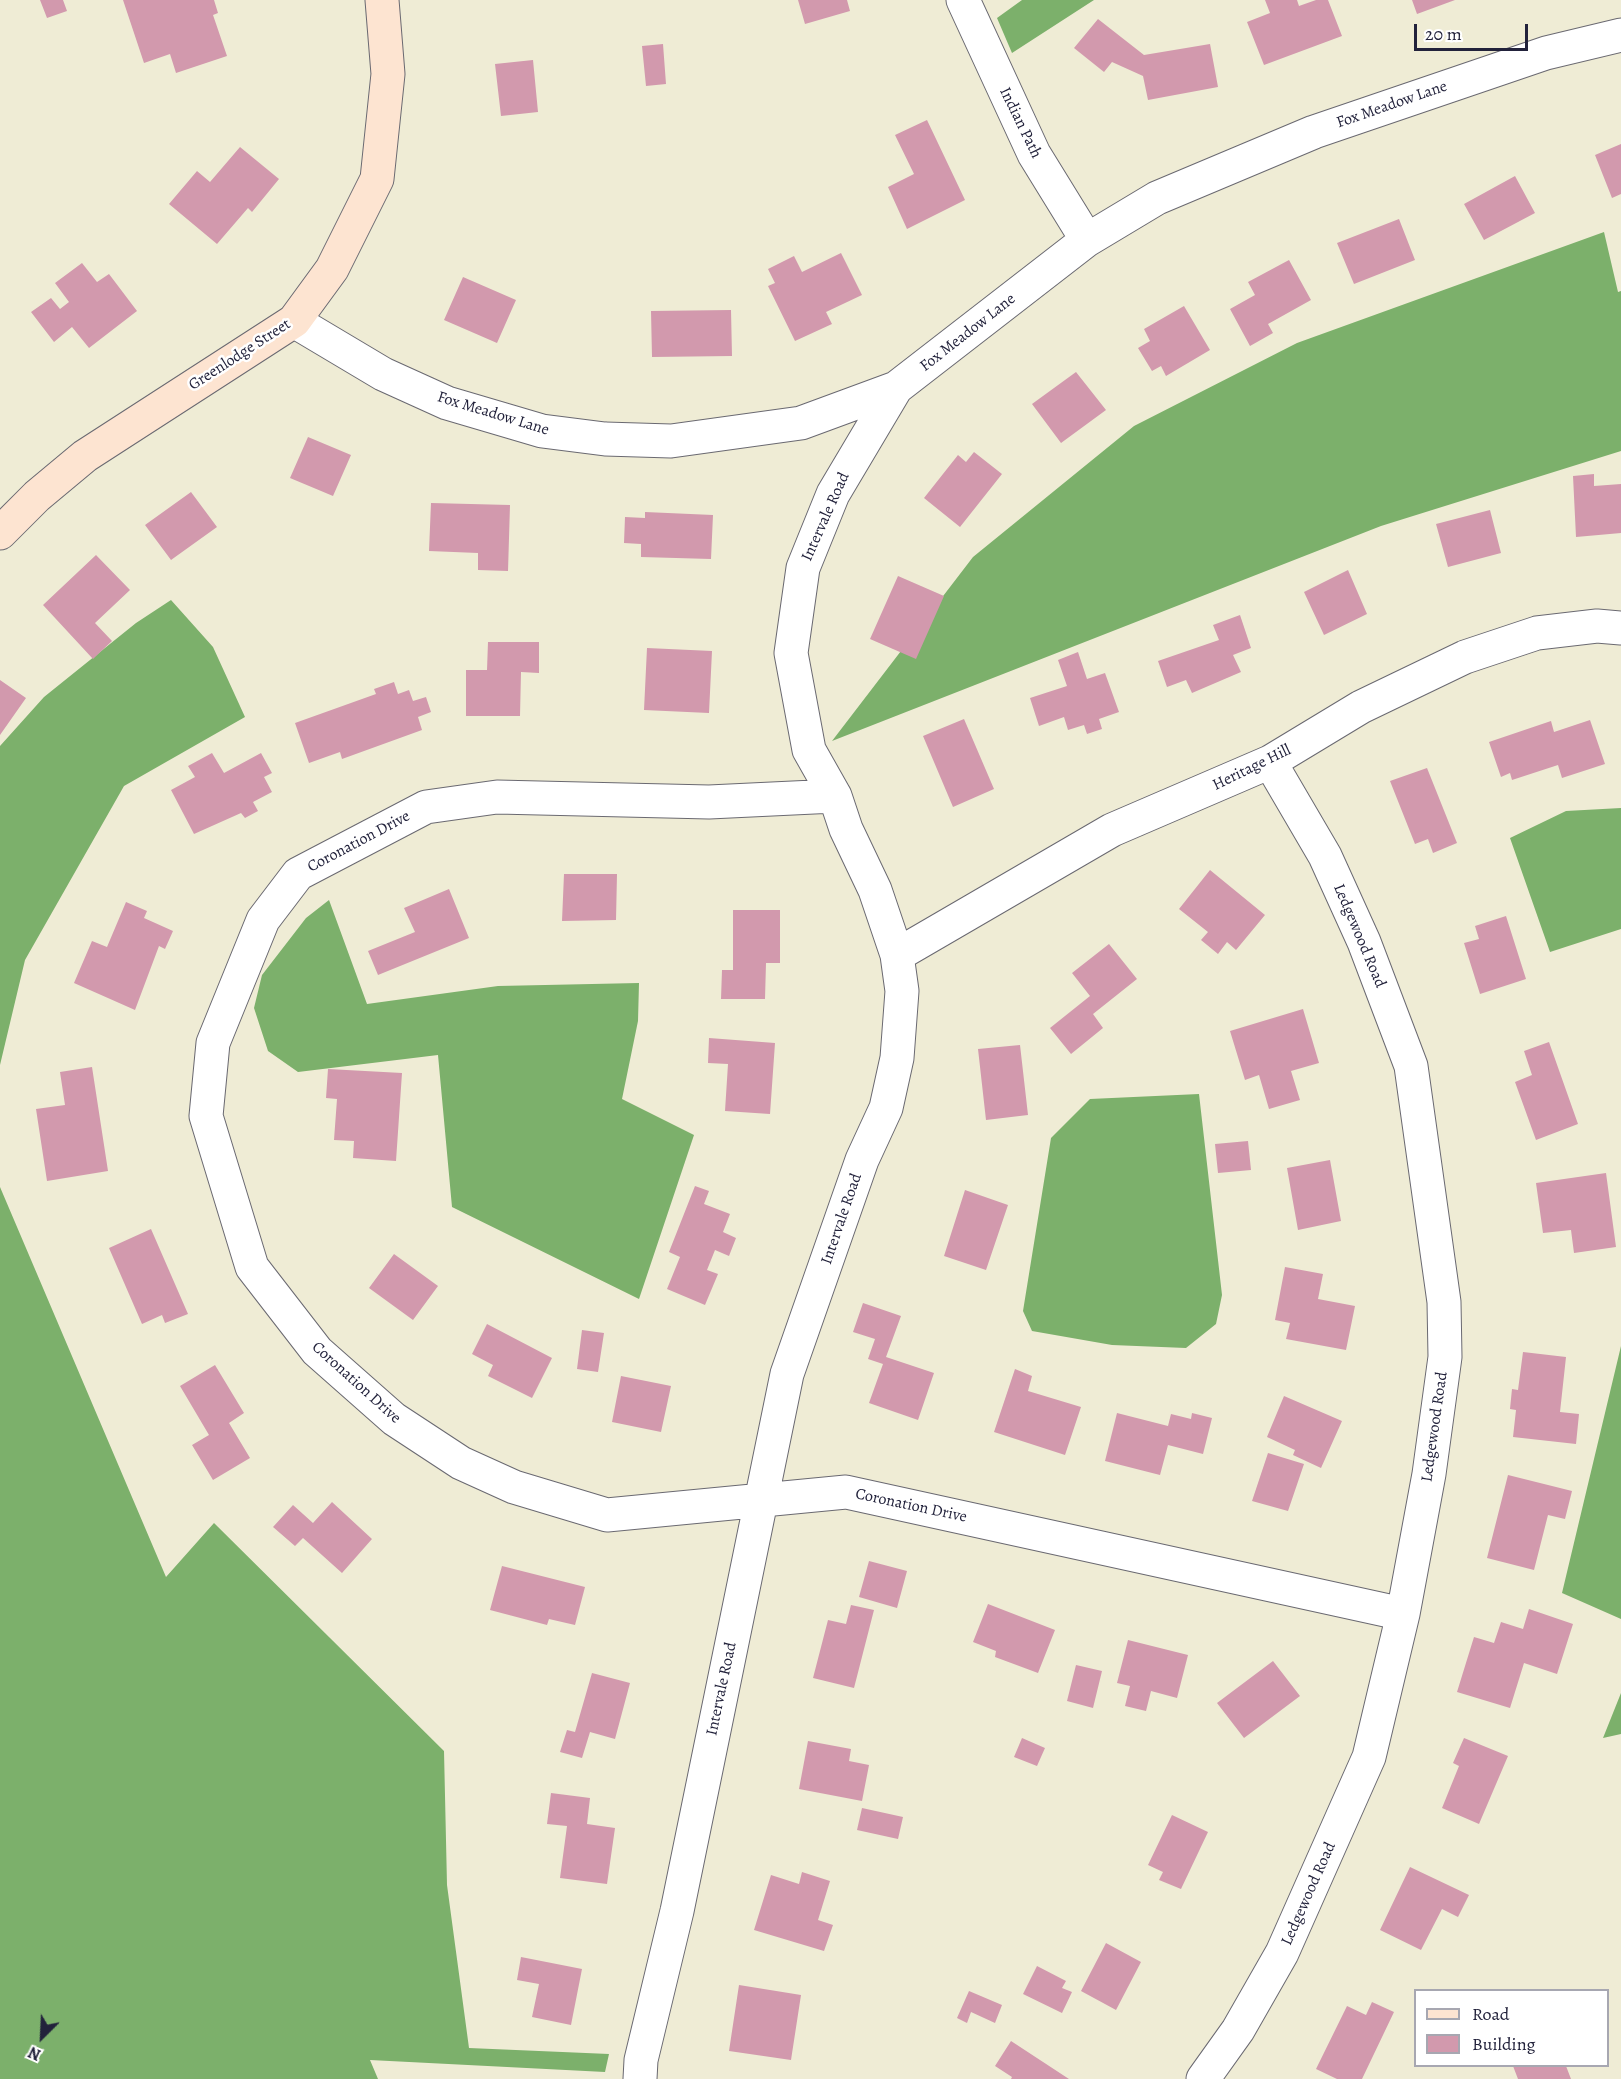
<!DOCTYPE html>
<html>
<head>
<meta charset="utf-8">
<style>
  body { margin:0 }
  #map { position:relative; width:1621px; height:2079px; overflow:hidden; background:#efecd5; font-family:Alegreya,serif }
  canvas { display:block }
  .legend { position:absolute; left:1414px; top:1989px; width:195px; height:78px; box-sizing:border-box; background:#fff; border:2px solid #a7a7b1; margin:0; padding:8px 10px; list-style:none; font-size:18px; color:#22223b }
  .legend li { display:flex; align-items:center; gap:12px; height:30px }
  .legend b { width:30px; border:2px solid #a7a7b1 }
  .north { position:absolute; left:12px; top:2007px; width:60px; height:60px; -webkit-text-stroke:4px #fff; paint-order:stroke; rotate:204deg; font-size:16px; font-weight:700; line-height:24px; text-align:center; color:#22223b }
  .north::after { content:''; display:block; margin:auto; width:21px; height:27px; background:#22223b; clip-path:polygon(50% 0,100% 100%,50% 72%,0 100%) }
  .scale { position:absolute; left:1414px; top:24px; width:114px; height:27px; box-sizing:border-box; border:3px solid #22223b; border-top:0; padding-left:8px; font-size:18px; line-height:21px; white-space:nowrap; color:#22223b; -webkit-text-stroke:4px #fff; paint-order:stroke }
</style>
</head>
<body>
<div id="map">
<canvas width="1621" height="2079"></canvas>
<ul class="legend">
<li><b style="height:8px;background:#fde4d1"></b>Road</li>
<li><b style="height:16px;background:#d299ad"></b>Building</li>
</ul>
<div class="north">N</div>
<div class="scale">20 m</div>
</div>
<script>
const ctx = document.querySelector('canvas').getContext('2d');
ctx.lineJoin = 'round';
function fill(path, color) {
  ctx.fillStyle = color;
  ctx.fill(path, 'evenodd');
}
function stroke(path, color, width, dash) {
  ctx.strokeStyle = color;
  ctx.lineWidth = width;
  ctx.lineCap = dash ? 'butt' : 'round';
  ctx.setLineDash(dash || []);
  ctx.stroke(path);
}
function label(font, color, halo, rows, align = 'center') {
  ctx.font = font + ' Alegreya,serif';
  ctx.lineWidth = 5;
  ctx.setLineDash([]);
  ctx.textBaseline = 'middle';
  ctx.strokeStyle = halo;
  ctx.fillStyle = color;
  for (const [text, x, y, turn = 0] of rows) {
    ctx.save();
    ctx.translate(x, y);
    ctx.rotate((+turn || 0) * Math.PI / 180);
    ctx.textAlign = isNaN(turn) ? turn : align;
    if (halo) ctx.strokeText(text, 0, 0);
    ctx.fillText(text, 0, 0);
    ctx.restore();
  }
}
fill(new Path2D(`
  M1022,0H1094L1012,53L997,18Z
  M1604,232L1618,292L1621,291V451L1381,526L832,741L973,557L1134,426L1297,343Z
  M171,600L213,647L245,717L124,786L25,960L0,1065V746L44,697L136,623Z
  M1621,808V929L1550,952L1510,838L1566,811Z
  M329,900L367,1004L498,986L639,983L638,1021L622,1099L694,1135L639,1299L452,1207L438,1055L298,1072L268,1051L254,1008L262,975L306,918Z
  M1199,1094L1222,1295L1216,1324L1186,1348L1112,1345L1032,1331L1023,1311L1051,1138L1090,1099Z
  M0,1187L166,1577L214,1523L444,1751L447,1885L469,2048L609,2054L605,2072L370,2060L378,2079H0Z
  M1621,1346V1619L1562,1593Z
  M1621,1693V1734L1603,1738Z`), '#7cb06b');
fill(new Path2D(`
  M40,0H63L67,11L47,18Z
  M123,0H214L218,13L213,15L227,56L176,73L170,54L144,63Z
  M798,0H847L850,11L805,24Z
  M1265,0H1297L1299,6L1316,0H1328L1342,36L1264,65L1247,22L1270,13Z
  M1412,0H1455L1417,14Z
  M1098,19L1144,55L1210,44L1218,87L1148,100L1143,76L1112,62L1104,72L1074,48Z
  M663,44L666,84L646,86L642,46Z
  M533,60L538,112L501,116L495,64Z
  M927,120L965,200L907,229L888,187L914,174L895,135Z
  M1621,144V194L1612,198L1595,155Z
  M240,147L279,179L252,212L248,208L217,244L169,204L197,171L210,182Z
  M1515,176L1535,213L1484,240L1464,204Z
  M1399,219L1415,260L1354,284L1337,243Z
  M841,253L862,295L826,312L832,324L795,341L768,286L775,283L768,269L794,256L802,272Z
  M1289,260L1311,300L1268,324L1273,333L1250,346L1230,309L1255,295L1248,282Z
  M82,263L97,282L109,274L137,311L89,348L72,327L54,342L31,312L51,298L60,309L69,302L55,283Z
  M463,277L516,300L497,343L444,320Z
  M1184,306L1210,350L1166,376L1161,366L1152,371L1138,348L1150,341L1144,329Z
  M731,310L732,356L652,357L651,311Z
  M1076,372L1106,410L1061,443L1032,404Z
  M308,437L351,455L333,496L290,478Z
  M974,452L1002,474L960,527L924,498L958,455L966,462Z
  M1594,474V486L1621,484V533L1576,537L1573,476Z
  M191,492L217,527L171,560L145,525Z
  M431,503L510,505L508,571L478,570V553L429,551Z
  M1490,510L1501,553L1448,567L1436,524Z
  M645,512L713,515L711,559L641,557V544L624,543L625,517L645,518Z
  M96,555L130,590L95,623L112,641L93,659L43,605Z
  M1348,570L1367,614L1324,635L1304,592Z
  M898,576L944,596L916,659L870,639Z
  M1240,615L1251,648L1233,655L1241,672L1192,693L1186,680L1167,687L1158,661L1219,640L1213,625Z
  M488,642H539V673L521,672L520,716H466V670H487Z
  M647,648L712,651L709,713L644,710Z
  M1078,652L1087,679L1105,673L1119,712L1099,719L1102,729L1087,734L1084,725L1068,730L1064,717L1039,726L1030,698L1067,686L1058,660Z
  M0,680L26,698L0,735Z
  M394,682L398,694L409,690L413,701L426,697L431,712L418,717L422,730L342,759L340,752L309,763L295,723L376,694L374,689Z
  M964,719L994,789L953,807L923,736Z
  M1590,720L1605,764L1562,778L1558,765L1512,780L1510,773L1501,777L1489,742L1551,721L1554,732Z
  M212,753L224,773L261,753L272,773L264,777L272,792L253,802L258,811L245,818L241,813L194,834L171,790L195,777L188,766Z
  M1427,768L1457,843L1433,853L1428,839L1415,844L1390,781Z
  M1210,870L1265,915L1236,950L1227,942L1218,954L1201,940L1208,932L1179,909Z
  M564,874H617L616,920L562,921Z
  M449,889L469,938L378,975L368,951L415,932L404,908Z
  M126,902L147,911L144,918L173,931L165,949L159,946L135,1010L74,983L92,941L107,947Z
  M733,910H780V963H766L765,999H721L722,970H733Z
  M1506,916L1526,979L1480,994L1464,943L1479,939L1475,926Z
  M1109,944L1137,979L1093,1014L1103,1028L1071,1054L1050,1028L1090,996L1072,973Z
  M1303,1009L1319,1063L1291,1071L1300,1100L1269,1109L1259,1075L1245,1080L1230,1031Z
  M709,1038L775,1043L770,1114L725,1111L728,1064L708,1063Z
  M1549,1042L1578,1124L1536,1140L1515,1082L1532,1075L1524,1051Z
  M1020,1045L1028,1115L986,1120L978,1049Z
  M92,1067L108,1171L47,1181L36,1109L65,1105L60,1072Z
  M328,1069L402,1073L396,1161L353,1158L354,1141L334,1140L337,1099L326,1098Z
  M1248,1141L1251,1170L1218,1173L1215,1144Z
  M1330,1160L1341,1221L1298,1230L1287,1168Z
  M1606,1173L1616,1247L1574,1253L1571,1230L1543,1233L1536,1183Z
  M695,1186L709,1191L704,1204L730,1214L723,1232L736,1238L729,1256L715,1250L707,1270L718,1274L705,1305L667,1289L680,1257L669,1252Z
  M965,1190L1008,1205L986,1270L944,1256Z
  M151,1229L188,1314L165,1323L162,1315L142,1324L109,1248Z
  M394,1254L438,1286L413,1320L369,1288Z
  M1285,1267L1323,1274L1318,1299L1355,1306L1346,1350L1286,1339L1290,1323L1275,1320Z
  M863,1303L901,1316L886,1357L934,1373L918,1420L869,1403L883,1364L868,1359L875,1339L853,1332Z
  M487,1324L552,1358L532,1398L488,1376L493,1365L472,1354Z
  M582,1330L604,1333L598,1372L577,1369Z
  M1523,1352L1566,1357L1560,1412L1579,1414L1576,1444L1513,1437L1516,1410L1510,1409L1512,1389L1518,1390Z
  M215,1365L244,1413L229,1423L250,1458L213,1480L192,1445L209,1435L180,1386Z
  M1015,1369L1032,1376L1028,1391L1081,1407L1065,1455L994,1432Z
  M621,1376L671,1386L661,1432L612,1422Z
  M1284,1396L1342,1421L1321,1468L1293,1455L1295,1450L1267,1437Z
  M1117,1413L1168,1426L1171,1414L1191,1419L1192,1413L1212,1418L1203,1454L1168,1445L1160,1475L1105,1461Z
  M1268,1453L1304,1464L1288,1511L1252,1501Z
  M1508,1475L1572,1491L1565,1519L1548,1515L1534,1570L1487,1558Z
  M332,1502L372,1539L342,1573L303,1538L295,1546L273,1527L293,1505L313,1523Z
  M869,1561L907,1571L897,1608L859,1597Z
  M502,1566L585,1587L575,1625L549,1619L547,1625L490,1610Z
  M988,1604L1055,1630L1038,1673L995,1657L996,1651L973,1642Z
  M851,1605L874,1610L854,1688L813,1678L828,1620L846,1624Z
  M1529,1609L1573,1624L1557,1674L1524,1663L1510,1708L1457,1692L1474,1637L1494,1643L1501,1622L1523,1629Z
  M1128,1640L1188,1655L1177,1698L1151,1691L1146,1711L1125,1706L1130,1686L1117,1683Z
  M1273,1661L1300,1696L1244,1738L1217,1703Z
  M1076,1665L1102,1671L1093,1708L1067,1701Z
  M592,1673L630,1683L615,1739L590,1732L582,1758L560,1752L567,1730L575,1732Z
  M1022,1738L1045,1748L1037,1766L1014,1757Z
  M1464,1738L1508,1756L1479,1824L1442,1808L1459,1766L1453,1763Z
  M808,1741L851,1749L849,1761L869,1765L862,1801L799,1789Z
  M551,1793L590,1798L587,1824L615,1828L607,1884L560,1878L567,1826L547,1824Z
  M862,1808L903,1817L898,1839L857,1830Z
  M1172,1815L1208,1832L1181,1889L1159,1880L1163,1872L1148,1865Z
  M1410,1867L1469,1895L1458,1917L1442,1909L1421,1950L1380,1930Z
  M802,1872L830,1881L818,1920L833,1925L824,1951L754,1930L771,1875L799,1884Z
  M1106,1943L1141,1962L1116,2010L1081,1991Z
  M521,1957L582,1969L571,2025L532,2017L539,1984L517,1980Z
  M1037,1966L1066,1981L1062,1988L1072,1992L1062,2013L1023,1994Z
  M739,1985L801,1995L791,2060L729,2051Z
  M969,1991L1002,2005L995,2023L971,2012L967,2023L957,2018Z
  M1372,2002L1394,2012L1362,2079H1337L1316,2069L1347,2006L1366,2015Z
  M1011,2041L1069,2079H1011L1012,2077L995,2066Z
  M1513,2066H1566L1571,2079H1518Z`), '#d299ad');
const street = new Path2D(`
  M963,0L1034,154L1087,240
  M294,321L383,374L447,403L542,431L605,439L671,441L801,423L896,388L1087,240L1157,198L1314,132L1546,53L1621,35
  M835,796L709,802L497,797L426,807L298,874L263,920L213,1043L206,1116L252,1267L317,1351L394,1419L461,1463L514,1487L607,1515L846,1492L1403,1614
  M897,955L1112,830L1270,762L1361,707L1465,657L1537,633L1597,626L1621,628
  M640,2079L641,2060L677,1911L787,1374L862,1160L886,1108L897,1058L902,991L897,955L875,890L846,829L835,796L809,750L791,653L803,568L833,494L896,388
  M1203,2079L1238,2030L1282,1953L1369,1757L1403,1614L1429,1474L1445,1357L1444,1302L1411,1066L1364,942L1325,856L1270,762`);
const secondary = new Path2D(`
  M0,533L37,496L85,456L294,321L332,269L377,179L388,74L382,0`);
stroke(street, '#6a6971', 35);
stroke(secondary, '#6a6971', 35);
stroke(street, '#fff', 33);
stroke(secondary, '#fde4d1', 33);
label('16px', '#22223b', '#fff', [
  ["Fox Meadow Lane",1392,105,-19],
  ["Indian Path",1020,123,64],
  ["Fox Meadow Lane",968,333,-38],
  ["Greenlodge Street",240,355,-33],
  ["Fox Meadow Lane",493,414,17],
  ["Intervale Road",826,517,-66],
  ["Heritage Hill",1252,768,-26],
  ["Coronation Drive",359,842,-28],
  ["Ledgewood Road",1359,936,67],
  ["Intervale Road",842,1219,-71],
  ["Coronation Drive",356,1383,42],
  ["Ledgewood Road",1435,1427,-82],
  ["Coronation Drive",911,1506,12],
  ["Intervale Road",722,1689,-78],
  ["Ledgewood Road",1309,1894,-66]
]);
</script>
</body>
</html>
